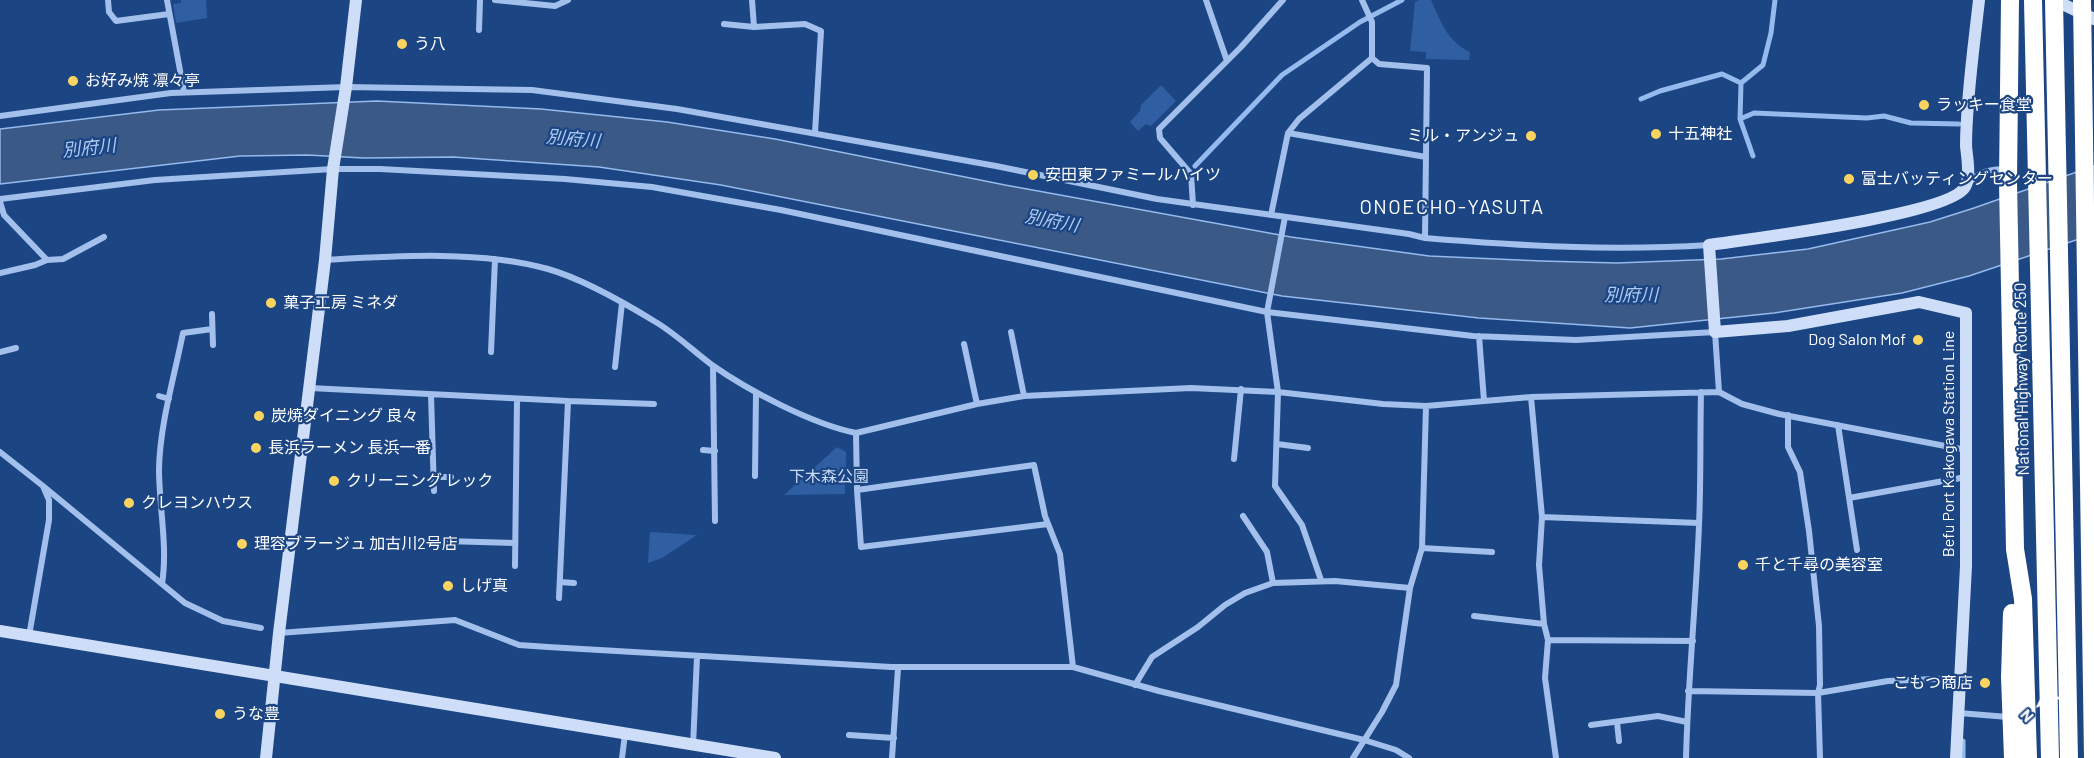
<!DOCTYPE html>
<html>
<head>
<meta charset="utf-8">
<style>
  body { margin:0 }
  #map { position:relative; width:2094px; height:758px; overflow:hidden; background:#1c4584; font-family:Barlow,sans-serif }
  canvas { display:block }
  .north { position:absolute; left:2010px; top:674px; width:60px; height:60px; -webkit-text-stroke:4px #1c4584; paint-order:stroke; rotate:228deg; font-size:16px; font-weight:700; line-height:24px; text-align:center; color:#fff }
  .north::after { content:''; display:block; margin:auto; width:21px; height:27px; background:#fff; clip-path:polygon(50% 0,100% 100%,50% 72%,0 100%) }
</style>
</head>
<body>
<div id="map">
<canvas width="2094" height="758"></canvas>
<div class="north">N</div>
</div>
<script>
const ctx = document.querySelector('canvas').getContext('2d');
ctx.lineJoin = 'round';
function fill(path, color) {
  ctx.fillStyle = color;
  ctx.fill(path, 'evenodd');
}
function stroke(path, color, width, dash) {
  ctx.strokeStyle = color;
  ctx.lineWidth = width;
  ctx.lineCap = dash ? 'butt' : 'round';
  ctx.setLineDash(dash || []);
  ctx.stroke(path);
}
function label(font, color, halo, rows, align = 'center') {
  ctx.font = font + ' Barlow,"Noto Sans JP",sans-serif';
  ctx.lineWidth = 4.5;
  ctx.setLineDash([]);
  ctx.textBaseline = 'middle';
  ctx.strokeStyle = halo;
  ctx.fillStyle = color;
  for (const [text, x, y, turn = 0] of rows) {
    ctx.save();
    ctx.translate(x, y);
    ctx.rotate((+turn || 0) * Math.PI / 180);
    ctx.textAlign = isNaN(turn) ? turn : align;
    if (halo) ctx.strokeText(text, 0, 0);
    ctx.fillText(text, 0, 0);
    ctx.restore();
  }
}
fill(new Path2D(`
  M181,0H206L207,18L176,23L173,4L181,3Z
  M1419,0H1431C1441,22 1447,41 1470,52L1469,60L1426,59V52L1410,51L1415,2Z
  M1161,85L1176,101L1151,126L1146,124L1138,131L1130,122L1140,111L1141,105Z
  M837,447L846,452L845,494L784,495Z
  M650,532L697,535L662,558L648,563Z`), '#2f5ea2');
const water = new Path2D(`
  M377,101L541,109L667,122L775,139L1005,185L1291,237L1429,256L1541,261L1617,263L1721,259L1808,249L1930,222L1974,208L2094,166V234L1969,276L1902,293L1774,313L1630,328L1479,318L1282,296L721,185L599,167L453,157L364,158L307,155L240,156L0,184V129L159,110Z`);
fill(water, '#3a5987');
stroke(water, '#95baed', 1.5);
stroke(new Path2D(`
  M1741,83L1763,65L1771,33L1775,0
  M1641,99L1660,91L1722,74L1741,83L1740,119L1753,156
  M1740,119L1754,113L1867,118L1884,116L1911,123L1959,124
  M1195,166L1282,75L1360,22L1402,0
  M1963,758V741`), '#95baed', 5);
stroke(new Path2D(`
  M108,0L109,12L116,21L169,14
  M167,0L184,92
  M495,0L555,6L568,0
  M752,0L754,27
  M1206,0L1227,61
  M1362,0L1372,22V58L1379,64L1427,68L1425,238
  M724,24L754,27L805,24L821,31L815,133
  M479,30L480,0
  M0,116L171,93L346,87L532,90L677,109L996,166L1157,199L1409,234L1425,238C1521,246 1613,251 1709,245
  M1288,133L1426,157
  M1970,182C1980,171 1992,169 2006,169
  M0,199L155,180L333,169H380L565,179L652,187L781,210L1267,312L1473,336L1576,340L1715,332L1719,392
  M0,202L4,215L47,260L63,259L104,237
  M1193,205L1191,174L1160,138L1159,129L1241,47L1283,0
  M1271,215L1288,133L1299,119L1372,58
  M1285,217L1267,312L1278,392L1275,486L1302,525L1321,580
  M325,260C394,256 480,250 548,269C583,279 623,302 654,321C675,333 693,351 712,365C749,391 812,424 856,433L977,404L1024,396L1191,388L1278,392L1383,404L1426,406L1531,397L1719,392L1742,404L1779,414L1966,450
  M0,273L35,265L47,260
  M212,314L213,345
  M1011,332L1024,396
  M1479,336L1484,401
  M964,344L977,404
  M0,352L16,348
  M491,352L495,259
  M713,366L715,521
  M615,367L622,303
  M310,388L568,401L559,598
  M431,395L434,491
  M159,396L169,399
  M1531,397L1542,517L1539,565L1544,624
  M568,401L654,404
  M1788,415V447L1800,472L1809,531L1819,626L1820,685L1818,693L1820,758
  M1838,425L1857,550
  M856,433L857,490L1034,465L1045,516L1060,554L1073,667
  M1277,444L1308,448
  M703,450L715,451
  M0,452L43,486L49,500V520L29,636
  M1234,459L1241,389
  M755,476L756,393
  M434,477H451
  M43,486L185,603L223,621L261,628
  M857,490L861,547L1048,524
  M1849,498L1966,477
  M1243,516L1267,552L1273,583
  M1542,517L1699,523
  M445,541L515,543
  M1422,548L1492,552
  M515,566L517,400
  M560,582L574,583
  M162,584C168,546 159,507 159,469C160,424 174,378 183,333L212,329
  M1474,616L1544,624L1548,640L1545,678L1556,758
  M279,633L455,620L519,645L548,647L891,667H1073L1159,691L1364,740L1396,750L1409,758
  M1548,640L1693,641
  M1135,685L1152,657L1198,627L1225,605L1245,593L1273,583L1335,581L1410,588
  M1688,691L1818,693L1888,681L1959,678
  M1959,713L2008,717
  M1617,722L1619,741
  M1591,725L1658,716L1687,722
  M849,735L894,738
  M693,746L697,657
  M622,758L625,734
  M892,758L898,668
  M1353,758L1382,712L1396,685L1410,588L1422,548L1426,406
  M1686,758C1688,680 1696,603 1699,525C1701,481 1700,436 1701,392`), '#a2c0eb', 6);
stroke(new Path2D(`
  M2054,0L2094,19
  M0,631L775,758
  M266,758L279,633L325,260L333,169L346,87L356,0
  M1956,758L1966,566V313L1919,302L1788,326L1715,332L1709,245C1748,239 1950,215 1965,187C1971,177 1967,157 1966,146C1966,100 1974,46 1979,0`), '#cedef8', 12);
stroke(new Path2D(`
  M2010,0L2008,182L2015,549L2023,599L2028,758
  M2033,0L2050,758
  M2054,0L2069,758
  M2082,0L2093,758
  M2012,613L2010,677L2013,758`), '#fff', 18);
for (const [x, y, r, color] of [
  [402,44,6,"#fbd45f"],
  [73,81,6,"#fbd45f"],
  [1924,105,6,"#fbd45f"],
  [1656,134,6,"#fbd45f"],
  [1531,136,6,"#fbd45f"],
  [1033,175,6,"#fbd45f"],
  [1849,179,6,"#fbd45f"],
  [271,303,6,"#fbd45f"],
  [1918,340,6,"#fbd45f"],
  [259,416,6,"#fbd45f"],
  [256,448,6,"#fbd45f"],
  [334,481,6,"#fbd45f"],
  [129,503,6,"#fbd45f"],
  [242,544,6,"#fbd45f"],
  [1743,565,6,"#fbd45f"],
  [448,586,6,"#fbd45f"],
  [1985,683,6,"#fbd45f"],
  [220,714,6,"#fbd45f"]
]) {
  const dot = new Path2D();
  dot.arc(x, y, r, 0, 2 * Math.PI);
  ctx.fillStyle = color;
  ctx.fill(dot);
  stroke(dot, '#1c4584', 2);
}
label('16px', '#fff', '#1c4584', [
  ["う八",414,44],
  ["お好み焼 凛々亭",85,81],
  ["ラッキー食堂",1936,105],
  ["十五神社",1668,134],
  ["ミル・アンジュ",1519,136,"right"],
  ["安田東ファミールハイツ",1045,175],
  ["富士バッティングセンター",1861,179],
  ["菓子工房 ミネダ",283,303],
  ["Dog Salon Mof",1906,340,"right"],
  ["炭焼ダイニング 良々",271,416],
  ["長浜ラーメン 長浜一番",268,448],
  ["クリーニング レック",346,481],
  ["クレヨンハウス",141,503],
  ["理容ブラージュ 加古川2号店",254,544],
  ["千と千尋の美容室",1755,565],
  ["しげ真",460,586],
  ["こもつ商店",1973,683,"right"],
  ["うな豊",232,714]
], 'left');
label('16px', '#fff', '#1c4584', [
  ["National Highway Route 250",2022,379,-91],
  ["Befu Port Kakogawa Station Line",1949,444,-90]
]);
label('16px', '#c7dbf8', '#1c4584', [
  ["下木森公園",829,477]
]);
label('italic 18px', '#adcaf2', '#1c4584', [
  ["別府川",573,139,5],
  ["別府川",89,148,-6],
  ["別府川",1052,221,11],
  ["別府川",1631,295]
]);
ctx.letterSpacing = '1.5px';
label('20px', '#fff', '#1c4584', [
  ["ONOECHO-YASUTA",1452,207]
]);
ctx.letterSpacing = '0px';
</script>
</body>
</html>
